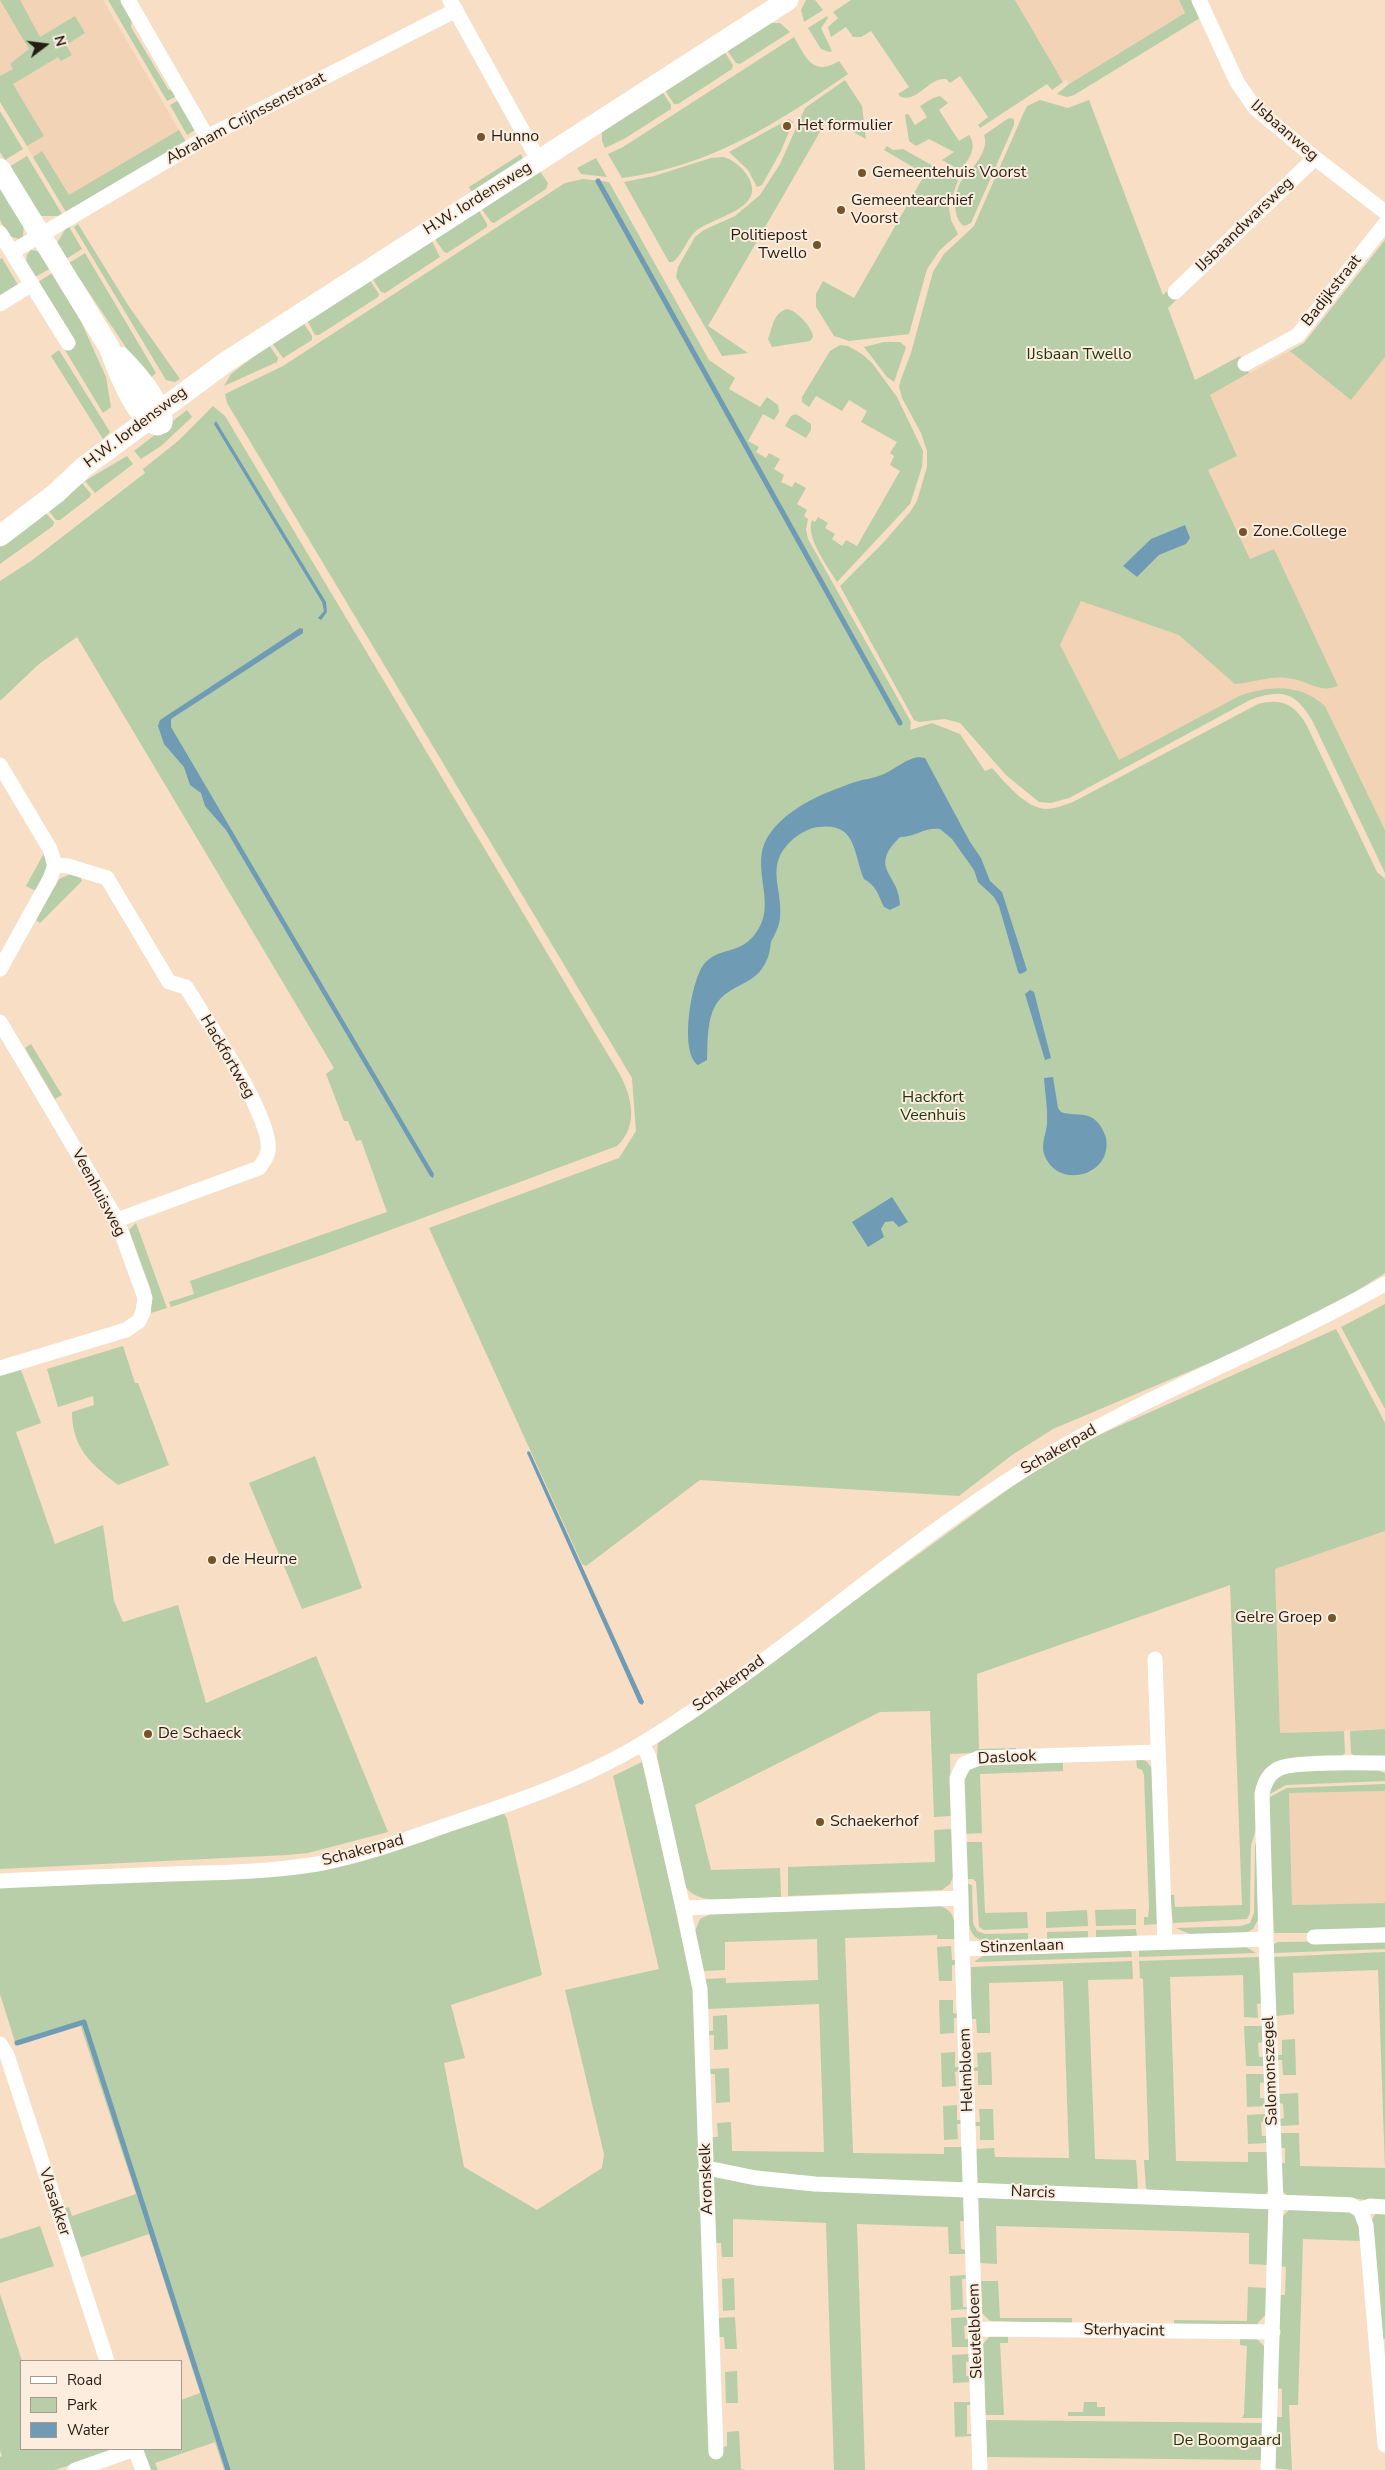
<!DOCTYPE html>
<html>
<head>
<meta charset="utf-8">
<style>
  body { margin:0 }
  #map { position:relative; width:1385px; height:2470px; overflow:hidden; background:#f7dec5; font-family:"Nunito Sans",sans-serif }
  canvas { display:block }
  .legend { position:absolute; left:20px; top:2360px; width:162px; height:90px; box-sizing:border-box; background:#fcedde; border:1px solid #a6998d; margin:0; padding:6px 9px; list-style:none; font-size:15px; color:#251c13 }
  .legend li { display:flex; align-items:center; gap:10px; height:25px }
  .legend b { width:25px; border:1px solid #a6998d }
  .north { position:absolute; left:20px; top:20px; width:50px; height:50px; -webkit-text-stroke:4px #fcedde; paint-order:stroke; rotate:75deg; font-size:14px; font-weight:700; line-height:20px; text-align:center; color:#251c13 }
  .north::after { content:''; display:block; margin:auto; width:18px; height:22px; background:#251c13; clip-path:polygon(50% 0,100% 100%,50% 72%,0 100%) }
</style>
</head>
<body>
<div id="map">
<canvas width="1385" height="2470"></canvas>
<ul class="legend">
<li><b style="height:6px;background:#fff"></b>Road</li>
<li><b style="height:14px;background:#b7cea8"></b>Park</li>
<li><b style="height:14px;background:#6f9cb4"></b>Water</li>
</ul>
<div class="north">N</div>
</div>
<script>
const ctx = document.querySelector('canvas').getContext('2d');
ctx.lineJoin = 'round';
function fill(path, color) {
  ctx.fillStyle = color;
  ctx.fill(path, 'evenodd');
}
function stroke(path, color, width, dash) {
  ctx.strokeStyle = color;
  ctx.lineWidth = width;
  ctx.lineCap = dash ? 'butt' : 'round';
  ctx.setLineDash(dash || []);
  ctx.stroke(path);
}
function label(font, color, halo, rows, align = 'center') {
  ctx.font = font + ' "Nunito Sans",sans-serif';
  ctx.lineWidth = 4;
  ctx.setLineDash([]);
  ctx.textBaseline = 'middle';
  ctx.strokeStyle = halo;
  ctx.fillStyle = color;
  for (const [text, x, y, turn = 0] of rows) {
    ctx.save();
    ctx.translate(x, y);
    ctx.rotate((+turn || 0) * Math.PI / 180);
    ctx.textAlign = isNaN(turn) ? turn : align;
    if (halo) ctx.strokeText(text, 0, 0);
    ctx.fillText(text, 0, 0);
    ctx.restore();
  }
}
fill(new Path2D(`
  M0,0H103L186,142L66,212L0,102Z
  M1015,0H1179L1185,13L1069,84L1066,79L1063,82Z
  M1385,240V830L1325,706L1318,700L1293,689L1256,691L1241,695L1119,761L1060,645L1109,541L1091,522L1237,455L1210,395L1304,343Z
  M1385,1531V1729L1280,1733L1275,1569Z
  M1385,1791V1903L1292,1905L1289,1793Z`), '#f2d3b5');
fill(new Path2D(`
  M0,0H20L40,37L75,16L85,33L66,45L72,55L61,61L58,57L13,84L44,136L27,146L0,102V76L13,69L10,64L29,49Z
  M108,0H121L132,20L131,27L168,89L174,92L177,96L167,101Z
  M806,0H815L823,10L804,22L801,10Z
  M851,0H1015L1063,82L1052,90L1047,84L980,128L978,125L988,117L960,76L950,83L946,79C928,77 919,102 901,97L898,94L909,87L871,31L861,37H853L846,27L831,37L828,27L838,18L833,12Z
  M1179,0H1192L1200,18L1074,95L1067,97L1057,94L1069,84L1185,13Z
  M827,16L828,18L821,28L832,51L829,52L821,49L808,28Z
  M769,23H780L790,32L740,64L736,63L727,50Z
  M794,37C806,58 813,77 839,61L848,74C776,124 711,166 622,178L608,154L623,147Z
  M724,51L733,65L732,69L678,104H674L665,90Z
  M845,80L862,106L866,139L828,118L708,326L748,353L722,356L676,277L678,267L695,237L704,230L735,216L760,195L780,164L805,108Z
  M662,91L671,105V109L624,139L605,148L602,141V132Z
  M940,96L948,103L939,110L959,141L969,135C977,146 971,158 962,167L956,168L942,160L954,152L929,139L916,146L909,141L905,115L908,114L915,125L927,117L920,106L933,98Z
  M179,100L195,130L187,135L170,105Z
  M1040,100L1068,108L1089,100L1163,295L1169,289L1178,298L1168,308L1195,380L1240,356L1249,373L1210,395L1237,456L1208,470L1250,559L1274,549L1338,686C1321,693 1310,683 1294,679C1275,674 1255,682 1235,684L1179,635L1081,601L1060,645L1119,760L1241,695C1272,686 1299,683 1325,706L1385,830V873L1313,722C1296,692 1282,688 1250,700L1069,798L1051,803L1039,802L1006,775L960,723L945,719L919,722L914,720L840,586L883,543L910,512L917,501L927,467V451L921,433L902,398L899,387L901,379L911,353L933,272L944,254L974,226L1024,112L1027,106ZM1186,544L1159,555L1137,577L1123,566Z
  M0,111L23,149L5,160L0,152Z
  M1009,118L1014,119V125L971,223L964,226C951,218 954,189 963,179C972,169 990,150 984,135Z
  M789,119L793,122L781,151L762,185L757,187L748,170L729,152Z
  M179,130L186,142L66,212L33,157L42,151L69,195Z
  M887,146L893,150L903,149L958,180L949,207L951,220L958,234L940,250L927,269L909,334L849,341L834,336L816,307V294L823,281L854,298L925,174L884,150Z
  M521,154L523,159L472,192L469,187Z
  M27,156L62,214L59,216H40L9,167Z
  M723,157C732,159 742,167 747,175C769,209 714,216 696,231C686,240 683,254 673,262H669L624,182L654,176L711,158Z
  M596,158L607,177L581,174L577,168Z
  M539,170L548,183L546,189L494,223L491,222L481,208Z
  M583,179L609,182L709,360L735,378L729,389L760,407L767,397L778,405L779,412L774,420L763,414L748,441L759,447L756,452L766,458L769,453L780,459L774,469L784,475L781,482L792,487L795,482L806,488L797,504L807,510L804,516L808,519L806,529L808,539L911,722L910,730L932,723L960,734L985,771L992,768C1005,782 1025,808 1046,809C1055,809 1064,805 1073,802L1258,704C1281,698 1294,704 1306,724L1377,872L1385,879V1273L1311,1320L1053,1429L1012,1455L959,1496L700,1480L586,1566L582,1564L429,1228L619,1158L636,1131L632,1078L227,403L225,394L283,366L565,183Z
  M0,185L24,223L23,236L19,239L9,236L0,220Z
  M478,209L487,224V227L447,253L444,252L434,238Z
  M78,224L128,305L180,379L175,382L166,380L74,227Z
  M68,225L82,249L66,259L57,243Z
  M431,239L440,257L385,293L381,292L372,278Z
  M1385,240V357L1351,400L1290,351L1304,343Z
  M31,250L41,252L51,268L35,277L26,262L27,255Z
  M85,253L156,373L148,380L69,263Z
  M2,258L18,285L0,296V259Z
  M54,272L78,315L106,377L111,407L103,413L65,350L76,344L38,282Z
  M369,279L379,294L378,297L319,335H315L307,320Z
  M787,309C797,310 814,330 813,337L810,341L772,347L768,339C773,327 773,313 787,309Z
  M303,322L312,336V340L283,358L272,343Z
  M884,342H900L906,347L894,382L887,377L864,347Z
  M269,345L278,358L277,362L224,386L231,374Z
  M840,345L848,346L862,354L872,363L897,397L923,451L922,467L910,504L837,582C828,567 805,537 812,520L815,522L818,517L828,523L825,528L835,534L832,539L842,546L846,540L857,546L900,471L890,465L894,456L890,453L897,442L861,422L867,411L849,400L842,411L816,396L809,407L802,402V397L830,351Z
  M59,350L110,432L103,439L51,356Z
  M213,406L225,416L619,1073C632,1096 639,1126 617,1146L328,1253L171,1307L169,1302L194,1294L190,1281L387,1212L361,1140L356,1141L348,1121H344L326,1074L334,1068L77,637L39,664L0,701V581L31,561L145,473L143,469L178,441Z
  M187,410L192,417L161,446L141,459L134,451Z
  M796,414L811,424V430L806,438L785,426L791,416Z
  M127,456L133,464L95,493L85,481Z
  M82,483L91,494L90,497L60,520H56L48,510Z
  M45,512L54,522L53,526L0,564V546Z
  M44,853L47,868L36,891L26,886Z
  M73,873L79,875L82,881L40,923L36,920L59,879Z
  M31,1044L62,1095L55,1099L25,1048Z
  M136,1223L167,1308L151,1313V1290L129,1230Z
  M1385,1304V1409L1341,1327Z
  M1336,1329L1385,1423V1531L1275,1569L1280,1733L1344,1731L1345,1753L1340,1758L1277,1762L1251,1845L1250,1913L1247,1919L1173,1923L1170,1895H1174L1175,1907L1242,1905L1230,1585L977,1674L979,1749L1016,1748V1751L950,1754L951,1816L934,1817L930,1711L880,1712L695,1805L711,1870L780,1868L781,1897C755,1898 704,1909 686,1888L657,1757L658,1743L1021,1480L1081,1443Z
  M123,1346L135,1383H138L169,1465L118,1485C91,1464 72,1448 72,1412L94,1405L93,1396L58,1407L47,1369Z
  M21,1370L41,1423L16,1432L55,1544L103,1525L114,1601L123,1622L178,1605L206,1703L316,1656L388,1832L308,1853L287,1855L0,1869V1376Z
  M315,1456L362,1588L302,1609L249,1483Z
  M1385,1729V1757L1357,1758L1351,1753L1350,1731Z
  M1136,1758L1146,1761L1153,1769L1158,1924L1144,1925V1917H1148L1149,1908L1144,1775L1142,1770L1137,1768Z
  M1063,1761V1771L980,1774L982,1833L965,1834C964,1814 956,1779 974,1765Z
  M642,1762L691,1973L695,2005L711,2456H723V2447L727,2446V2432L739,2431L741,2469L745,2470H224L215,2442L155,2463L158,2470H151L143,2449H181V2400L200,2393L149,2234L79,2258L63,2209L69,2207L72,2216L136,2194L80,2024L16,2045L0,1994V1887L250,1875L497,1812L504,1814L507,1819L542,1975L451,2005L465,2058L444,2063L464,2167L537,2210L602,2168L604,2154L565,1990L659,1969L613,1776Z
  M1374,1769L1385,1773V1781L1286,1785L1268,1795L1275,1778L1290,1772Z
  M1385,1784V1791L1289,1793L1292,1905L1385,1903V1927L1314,1933H1274L1268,1798L1287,1788Z
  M952,1829L953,1877L950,1884L942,1890L788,1896V1867L935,1862L934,1830Z
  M1257,1838L1260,1916L1253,1929L1246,1933L1190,1934L1176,1928L1241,1926L1250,1923L1254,1913L1255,1846Z
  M965,1842H982L985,1913L1027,1912L1028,1928L984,1930L979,1927L976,1882L973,1879H966Z
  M966,1883L972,1885L973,1923L977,1931L985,1934L1028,1933V1940C966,1943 969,1946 966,1883Z
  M939,1906C956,1910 955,1924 956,1939H937V1935L845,1938L853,2153L944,2154V2147H963L965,2187L814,2180L713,2165L712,2137H718L717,2123L731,2122L732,2151L824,2152L819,2004L707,2009L705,1979L726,1978V1983L818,1980L817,1939L725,1942V1970L704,1971L695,1931L700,1919L713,1913Z
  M1136,1909V1925L1096,1926L1095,1910Z
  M1087,1910L1088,1926L1046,1928V1912Z
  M1136,1929L1137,1937L1096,1938V1930Z
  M1088,1931V1938L1047,1940V1932Z
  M1385,1941V1949L1273,1953L1274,1944L1278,1942Z
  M951,1946L952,1960H957V1965H952V1981H939L937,1947Z
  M1246,1947L1256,1953L1139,1957V1950Z
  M1131,1950L1132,1957L974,1962L984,1955Z
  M1385,1952V2203L1346,2197L1287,2195L1282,2191L1281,2163H1285V2148H1280V2133H1299L1300,2166L1385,2168L1378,1970L1293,1973L1294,2014L1276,2016L1273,1957Z
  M1259,1957L1262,2003L1257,2004L1258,2018L1244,2017L1243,1975L1170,1977L1176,2161L1248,2162V2152H1267L1268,2191L1263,2197L1149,2193L1146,2188L1144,2160H1149L1143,1979L1140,1978L1139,1961Z
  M1132,1961L1133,1979L1088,1980L1095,2159L1136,2160L1138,2187L1133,2193L977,2187L976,2149L994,2148L995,2157L1069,2158L1063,1981L989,1983L990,2033H977L976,2019H971V1967Z
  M939,2000H953V2013L958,2014L959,2018H954V2033L940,2034Z
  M727,2015L728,2049L714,2050V2035H708V2031H713V2016Z
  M1244,2026H1263V2042L1258,2043L1259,2057H1264V2066H1246Z
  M1295,2039L1296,2075H1283L1282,2060H1277V2055H1282V2040Z
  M955,2052V2067H960V2071L955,2072L956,2086L942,2087L941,2053Z
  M991,2052L992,2085H978V2071H973V2068L978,2067L977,2053Z
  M729,2068L730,2102L716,2103L715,2074H710V2069Z
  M1246,2074H1264L1265,2082L1260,2083V2098H1265L1266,2106L1247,2107Z
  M1298,2093L1299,2125L1279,2126V2119L1284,2118L1283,2104L1279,2103L1278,2094Z
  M957,2105V2120H962V2124H957L958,2139L944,2140L943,2106Z
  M979,2109H993L994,2140H980V2126H975V2122H980Z
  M1266,2114V2121L1261,2122L1262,2136H1267V2143L1248,2144L1247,2115Z
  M713,2174L965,2195L966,2221H960L961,2249L967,2250V2254H949L948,2227L857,2224L865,2470H834L826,2223L733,2219V2257H722L721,2243H715Z
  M978,2195L1269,2205L1268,2265L1249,2264V2233L996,2226L997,2264L980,2263Z
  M1290,2209L1349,2211L1357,2217L1362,2241L1303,2239L1298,2405H1289L1292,2470L1274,2468L1276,2417H1282V2389L1276,2388L1279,2295H1285L1286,2267L1280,2266L1282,2217Z
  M1378,2210L1385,2211V2339H1381L1371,2221Z
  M40,2226L54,2266L0,2283V2239Z
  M968,2275V2278L962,2279L963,2307H969V2309L951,2310L950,2276Z
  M734,2278L735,2310L723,2311L722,2279Z
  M981,2281H998L1000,2318H1072V2323L990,2321L982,2313Z
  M1248,2287L1267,2288L1266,2314L1257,2324H1174V2320L1247,2321Z
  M0,2294L22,2361L21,2449L114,2450L55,2470H0V2457L2,2456L0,2450Z
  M735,2317L737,2349H725L724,2337H719L718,2318Z
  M969,2317V2325L964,2326L965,2339H970V2347H952L951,2318Z
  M1008,2335V2343H1000L1004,2415H985L983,2344L990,2336Z
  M1240,2338L1257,2339L1264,2346L1263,2418H1242L1244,2414L1247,2346L1240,2345Z
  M971,2354V2361L966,2362V2376H971L972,2382L953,2383L952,2355Z
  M737,2371L738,2403H726L725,2372Z
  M954,2402H972V2405H967V2434H973V2436L955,2437Z
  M1084,2402H1097V2407H1105V2416H1068V2412H1083Z
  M986,2420L1263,2423L1262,2460L987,2457Z`), '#b7cea8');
fill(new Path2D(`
  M216,421L326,602L327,612L321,620L318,618L324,611L322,602L214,424Z
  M1185,525L1190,538L1186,544L1159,555L1137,577L1123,566L1151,539Z
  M300,628L303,629V633L171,719V727L434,1174L433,1178L430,1176L226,830L205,806L201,793L190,785L184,767L164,744L158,726L160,720Z
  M918,757L925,758L970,842L981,858L990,881L1002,892L1027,970L1025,972L1020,974L1018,972L999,906L994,897L978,882L974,870L952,839L940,829C925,827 915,837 900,837C867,869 900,874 900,905L890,910L884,907C878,895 877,886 864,879C853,853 857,822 818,827C809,828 799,834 792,840C764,866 783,886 780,918C779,927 775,934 771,942C770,947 770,952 768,957C758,984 739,981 721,998C706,1013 708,1041 707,1060L698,1065C679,1053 691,980 704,964C721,944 745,958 761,924C774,896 748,861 771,832C792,805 824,793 855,782C865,779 875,778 884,774C896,768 905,760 918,757Z
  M1030,990L1034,992L1051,1058L1045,1060L1025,994Z
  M1053,1077L1058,1108L1061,1112C1072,1116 1084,1112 1094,1119C1100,1124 1104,1131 1106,1138C1113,1176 1057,1191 1044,1154C1041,1144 1046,1134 1047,1124C1048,1109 1045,1093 1044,1078Z
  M892,1197L908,1222L899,1227L893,1221L885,1222L881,1229L884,1237L868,1247L852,1222Z
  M528,1451L530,1452L644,1702L642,1705L639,1703L527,1453Z`), '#6f9cb4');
stroke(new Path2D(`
  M598,181L900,723
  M17,2043L84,2022L228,2470`), '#6f9cb4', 5);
stroke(new Path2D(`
  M128,0L207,137
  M450,0L539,161
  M1199,0L1237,82L1255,108L1315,158L1385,212
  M0,233L68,343
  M12,252L207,137L456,10
  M1175,292L1315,158
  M0,304L32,284
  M1245,364L1298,335L1385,224
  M0,765L50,849L55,865L50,879L0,969
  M55,865L68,866L107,878L169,982L186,987C205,1018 273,1118 268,1151C267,1158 263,1163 259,1168L117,1220
  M0,1022L117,1220L145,1298L143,1312L139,1321L126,1330L0,1368
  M1155,1659L1165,1942
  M642,1744L649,1757L683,1908L961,1898L962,1949L1266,1939L1262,1794C1264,1784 1268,1774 1278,1769C1292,1761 1364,1763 1385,1763
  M0,1881C57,1878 114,1876 170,1874C219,1873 269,1872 317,1864C363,1856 407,1839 450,1824C516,1802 584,1779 643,1743C777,1661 893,1552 1027,1468C1141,1396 1268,1350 1385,1284
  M961,1898L957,1778L964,1764L979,1758L1158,1752
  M683,1908L700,1989L716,2452
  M1314,1937L1385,1935
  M1266,1939L1276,2202L1268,2470
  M962,1949L980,2470
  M0,2044L7,2055L107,2361
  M707,2168L756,2178L815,2184L1351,2205L1360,2210L1366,2225L1385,2445
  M1360,2210L1370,2206L1385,2207
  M976,2329L1273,2332
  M135,2449L143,2470
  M75,2470L135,2449`), '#fff', 15);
stroke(new Path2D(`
  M0,169L109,347C117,367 136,422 158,425
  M120,357C133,370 164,404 162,423
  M0,536L55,494L84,467L226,362L788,0`), '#fff', 21);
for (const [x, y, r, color] of [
  [787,126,5,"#75542a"],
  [481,137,5,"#75542a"],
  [862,173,5,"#75542a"],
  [841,210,5,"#75542a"],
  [817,245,5,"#75542a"],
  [1243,532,5,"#75542a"],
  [212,1560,5,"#75542a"],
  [1332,1618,5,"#75542a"],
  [148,1734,5,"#75542a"],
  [820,1822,5,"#75542a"]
]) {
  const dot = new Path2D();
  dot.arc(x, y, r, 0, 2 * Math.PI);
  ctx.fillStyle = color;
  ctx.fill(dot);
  stroke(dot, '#fcedde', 2);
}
label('16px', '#251c13', '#fcedde', [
  ["Abraham Crijnssenstraat",246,119,-28],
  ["IJsbaanweg",1284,131,41],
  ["H.W. Iordensweg",478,199,-32],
  ["IJsbaandwarsweg",1245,225,-44],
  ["Badijkstraat",1332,291,-52],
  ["H.W. Iordensweg",136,428,-37],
  ["Hackfortweg",227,1057,60],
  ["Veenhuisweg",98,1193,62],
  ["Schakerpad",1059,1450,-30],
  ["Schakerpad",729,1684,-36],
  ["Daslook",1007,1758,-3],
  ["Schakerpad",363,1851,-15],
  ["Stinzenlaan",1022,1947,-2],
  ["Helmbloem",967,2070,-92],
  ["Salomonszegel",1271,2071,-92],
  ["Aronskelk",707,2179,-92],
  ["Narcis",1033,2193,2],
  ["Vlasakker",54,2202,72],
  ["Sleutelbloem",976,2331,-92],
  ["Sterhyacint",1124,2331,1]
]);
label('16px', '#251c13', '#fcedde', [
  ["Het formulier",797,126],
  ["Hunno",491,137],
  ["Gemeentehuis Voorst",872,173],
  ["Gemeentearchief",851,201],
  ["Voorst",851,219],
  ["Politiepost",807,236,"right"],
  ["Twello",807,254,"right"],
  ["Zone.College",1253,532],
  ["de Heurne",222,1560],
  ["Gelre Groep",1322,1618,"right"],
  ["De Schaeck",158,1734],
  ["Schaekerhof",830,1822]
], 'left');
label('16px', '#1d3408', '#fcedde', [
  ["IJsbaan Twello",1079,355],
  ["Hackfort",933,1098],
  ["Veenhuis",933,1116],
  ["De Boomgaard",1227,2441]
]);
</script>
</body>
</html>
